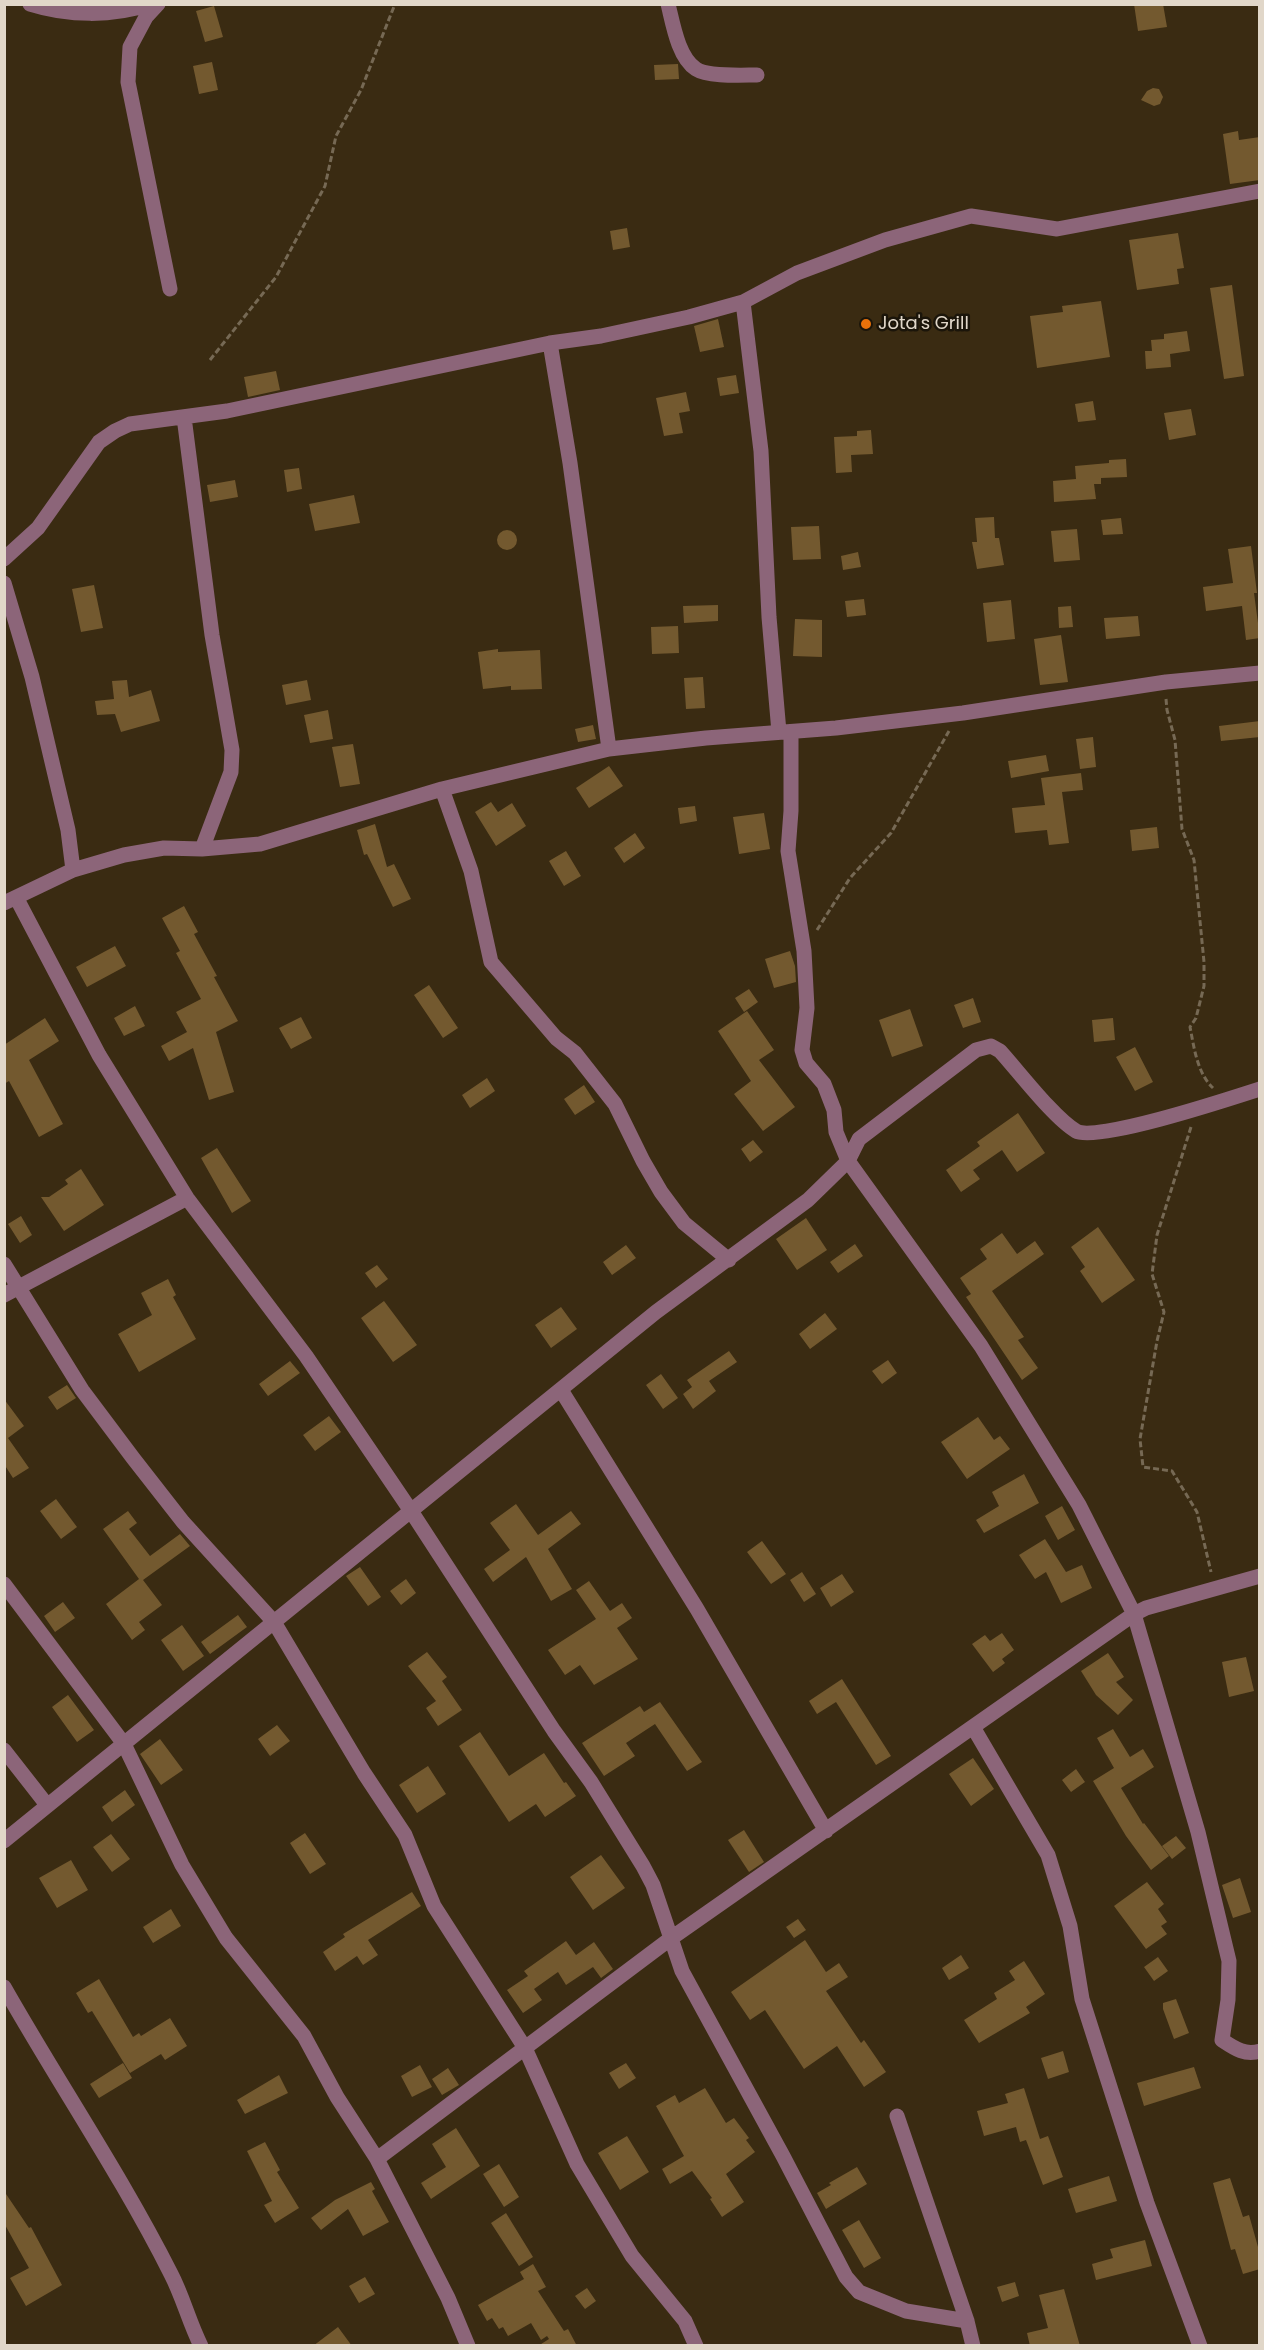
<!DOCTYPE html>
<html>
<head>
<meta charset="utf-8">
<style>
  body { margin:0 }
  #map { position:relative; width:1264px; height:2350px; overflow:hidden; background:#3a2b12; font-family:Poppins,sans-serif }
  canvas { display:block }
  .frame { position:absolute; inset:0; border:6px solid #e1d7c9; pointer-events:none }
</style>
</head>
<body>
<div id="map">
<canvas width="1264" height="2350"></canvas>
<div class="frame"></div>
</div>
<script>
const ctx = document.querySelector('canvas').getContext('2d');
ctx.lineJoin = 'round';
function fill(path, color) {
  ctx.fillStyle = color;
  ctx.fill(path, 'evenodd');
}
function stroke(path, color, width, dash) {
  ctx.strokeStyle = color;
  ctx.lineWidth = width;
  ctx.lineCap = dash ? 'butt' : 'round';
  ctx.setLineDash(dash || []);
  ctx.stroke(path);
}
function label(font, color, halo, rows, align = 'center') {
  ctx.font = font + ' Poppins,sans-serif';
  ctx.lineWidth = 5;
  ctx.setLineDash([]);
  ctx.textBaseline = 'middle';
  ctx.strokeStyle = halo;
  ctx.fillStyle = color;
  for (const [text, x, y, turn = 0] of rows) {
    ctx.save();
    ctx.translate(x, y);
    ctx.rotate((+turn || 0) * Math.PI / 180);
    ctx.textAlign = isNaN(turn) ? turn : align;
    if (halo) ctx.strokeText(text, 0, 0);
    ctx.fillText(text, 0, 0);
    ctx.restore();
  }
}
fill(new Path2D(`
  M1134,4H1163L1167,27L1138,31Z
  M214,6L223,37L205,42L196,11Z
  M212,62L218,90L199,94L193,66Z
  M678,64L679,79L655,80L654,65Z
  M1153,88L1159,89L1163,97L1160,104L1154,106L1141,100L1147,91Z
  M1238,131L1239,140L1260,137V180L1230,184L1223,134Z
  M627,228L630,247L613,250L610,231Z
  M1178,233L1184,268L1177,269L1179,284L1137,290L1129,240Z
  M1232,285L1244,376L1224,379L1210,288Z
  M1101,301L1110,357L1037,368L1030,316L1063,312L1062,306Z
  M718,319L724,347L700,352L694,326Z
  M1187,331L1190,351L1170,354L1171,367L1146,369L1145,351H1152L1151,340L1164,339V334Z
  M276,371L280,390L248,397L244,377Z
  M736,375L739,393L720,396L717,378Z
  M686,392L690,411L679,413L683,433L664,436L656,398Z
  M1093,401L1096,420L1078,422L1075,404Z
  M1191,409L1196,435L1169,440L1164,413Z
  M871,430L873,454L851,455L852,472L836,473L834,437L857,436V431Z
  M1126,459L1127,477L1101,478V484H1094L1096,499L1054,502L1053,481L1076,479L1075,466L1109,463V460Z
  M299,468L302,489L287,492L284,470Z
  M235,480L238,497L210,502L207,485Z
  M354,495L360,523L315,531L309,504Z
  M994,517L995,538H999L1004,565L977,569L972,542H977L975,518Z
  M1121,518L1123,534L1103,535L1101,520Z
  M819,526L821,559L793,560L791,527Z
  M1077,529L1080,560L1054,562L1051,531Z
  M497 540a10 10 0 1 1 20 0a10 10 0 1 1-20 0Z
  M1251,546L1257,593H1254L1260,638L1246,640L1242,606L1206,611L1203,587L1233,583L1228,549Z
  M858,552L861,567L843,570L841,556Z
  M94,585L103,628L81,632L72,589Z
  M864,599L866,615L847,617L845,601Z
  M1011,600L1015,639L987,642L983,603Z
  M718,605V621L684,623L683,606Z
  M1071,606L1073,627L1059,628L1058,607Z
  M1138,616L1140,636L1106,639L1104,618Z
  M795,619L822,620V657L793,656Z
  M678,626L679,653L652,654L651,627Z
  M1061,635L1068,682L1040,685L1034,639Z
  M498,649V652L540,650L542,689L511,690V686L483,689L478,652Z
  M703,677L705,708L686,709L684,678Z
  M127,680L129,697L151,690L160,721L121,732L115,714L97,715L95,701L114,699L112,681Z
  M307,680L311,700L286,705L282,685Z
  M328,710L333,739L310,743L304,715Z
  M1260,721V737L1221,741L1219,726Z
  M593,725L596,739L578,742L575,729Z
  M1093,737L1096,767L1080,769L1076,739Z
  M353,744L360,784L340,787L332,747Z
  M1046,755L1049,771L1011,778L1008,761Z
  M609,766L623,786L589,808L576,788Z
  M1081,773L1083,790L1062,792L1069,843L1049,845L1047,830L1015,833L1012,808L1045,805L1041,778Z
  M491,802L498,812L512,803L526,826L496,846L475,812Z
  M695,806L697,821L680,824L678,808Z
  M764,813L770,849L739,854L733,817Z
  M375,824L387,867L394,864L411,899L393,907L367,854L364,855L357,830Z
  M1157,827L1159,848L1132,851L1130,830Z
  M635,833L645,848L624,863L614,848Z
  M566,851L581,876L564,886L549,861Z
  M184,906L198,932L194,934L217,976L214,977L238,1021L216,1032L234,1092L209,1100L193,1048L169,1061L161,1046L187,1032L176,1012L201,999L176,953L180,951L162,918Z
  M115,946L126,966L87,987L76,967Z
  M790,951L795,966L796,982L774,988L765,959Z
  M429,985L458,1028L443,1038L414,995Z
  M749,989L758,1002L744,1012L735,998Z
  M973,998L981,1022L963,1028L954,1005Z
  M135,1006L145,1026L124,1036L114,1018Z
  M910,1009L923,1046L892,1057L879,1020Z
  M747,1011L774,1050L759,1060L795,1107L763,1131L734,1094L751,1081L718,1031Z
  M301,1017L312,1038L291,1049L279,1028Z
  M45,1018L59,1041L29,1060L63,1124L39,1137L9,1081L4,1084V1045Z
  M1113,1018L1115,1040L1094,1042L1092,1020Z
  M1135,1047L1153,1082L1135,1091L1116,1057Z
  M487,1078L495,1091L470,1108L462,1095Z
  M584,1085L595,1102L575,1115L564,1099Z
  M1018,1113L1045,1153L1017,1172L1002,1150L973,1170L980,1179L961,1192L946,1170L980,1146L977,1142Z
  M753,1140L763,1152L750,1162L741,1149Z
  M217,1148L251,1201L232,1213L201,1158Z
  M81,1169L104,1205L64,1231L41,1197H49L68,1184L65,1180Z
  M21,1216L32,1235L20,1243L8,1224Z
  M806,1218L827,1250L797,1270L776,1239Z
  M1098,1227L1135,1280L1102,1303L1080,1271L1085,1267L1071,1247Z
  M1002,1233L1017,1254L1035,1241L1044,1254L992,1291L1024,1337L1018,1340L1038,1368L1022,1380L966,1297L971,1294L960,1278L987,1259L980,1249Z
  M855,1244L863,1256L838,1273L830,1262Z
  M626,1245L636,1258L612,1275L603,1262Z
  M377,1265L388,1279L376,1288L365,1273Z
  M168,1279L176,1295L173,1297L196,1339L139,1372L118,1334L152,1315L141,1293Z
  M384,1301L417,1345L393,1362L361,1318Z
  M561,1307L577,1329L551,1348L535,1325Z
  M825,1313L837,1329L810,1349L799,1334Z
  M729,1351L737,1362L709,1381L716,1391L693,1409L683,1394L692,1387L687,1380Z
  M888,1360L897,1373L882,1384L872,1371Z
  M290,1361L300,1373L268,1396L259,1384Z
  M661,1374L678,1398L663,1409L646,1385Z
  M67,1385L76,1398L57,1410L48,1397Z
  M4,1399L24,1426L8,1438L29,1468L13,1478L4,1464Z
  M329,1416L341,1432L315,1451L303,1435Z
  M978,1417L994,1440L1000,1436L1010,1449L967,1479L941,1442Z
  M1024,1474L1039,1503L984,1533L976,1520L999,1506L992,1492Z
  M56,1499L77,1527L61,1539L40,1511Z
  M516,1504L538,1535L571,1511L581,1524L548,1549L572,1589L551,1601L526,1557L493,1582L484,1569L510,1550L490,1523Z
  M1062,1506L1075,1530L1058,1540L1045,1516Z
  M128,1511L137,1523L129,1529L150,1556L180,1534L190,1546L143,1580L162,1605L139,1622L145,1630L132,1640L106,1604L139,1579L103,1529Z
  M1045,1539L1066,1572L1082,1565L1092,1588L1061,1603L1046,1572L1035,1579L1019,1555Z
  M762,1541L786,1574L771,1584L747,1552Z
  M360,1567L381,1597L368,1606L346,1576Z
  M802,1572L816,1594L804,1602L790,1580Z
  M842,1574L854,1592L831,1607L820,1588Z
  M406,1579L416,1593L401,1605L390,1591Z
  M589,1581L610,1611L622,1603L632,1618L617,1628L638,1659L594,1685L580,1665L565,1675L548,1650L596,1619L576,1590Z
  M63,1602L75,1618L55,1632L44,1616Z
  M238,1615L247,1627L210,1654L201,1642Z
  M182,1625L204,1656L183,1671L161,1640Z
  M1002,1633L1014,1650L1002,1659L1005,1663L993,1672L972,1644L985,1635L990,1641Z
  M427,1652L447,1677L442,1681L462,1710L438,1726L426,1708L436,1701L408,1666Z
  M1108,1653L1124,1677L1116,1682L1133,1700L1118,1715L1096,1695L1081,1671Z
  M1246,1657L1254,1691L1229,1697L1222,1662Z
  M842,1679L891,1756L876,1765L836,1702L817,1714L809,1701Z
  M68,1695L94,1730L77,1742L52,1707Z
  M660,1702L702,1762L687,1771L655,1724L626,1743L635,1756L604,1776L582,1743L640,1706L644,1712Z
  M277,1725L290,1741L270,1756L258,1739Z
  M1113,1729L1130,1757L1143,1749L1154,1767L1121,1788L1143,1824L1144,1823L1169,1856L1151,1870L1126,1836L1093,1781L1114,1768L1097,1738Z
  M480,1732L509,1776L544,1753L564,1783L566,1782L576,1796L545,1817L536,1804L509,1822L459,1746Z
  M160,1739L183,1770L161,1785L140,1754Z
  M973,1758L994,1789L971,1806L949,1774Z
  M428,1766L446,1794L417,1813L399,1785Z
  M1076,1769L1085,1782L1071,1792L1062,1780Z
  M125,1790L135,1805L112,1822L102,1807Z
  M744,1830L764,1862L749,1872L728,1840Z
  M305,1833L326,1864L310,1874L290,1843Z
  M111,1834L130,1859L112,1872L93,1847Z
  M1176,1836L1186,1848L1172,1859L1162,1846Z
  M601,1855L625,1888L593,1910L570,1877Z
  M71,1860L88,1890L57,1908L39,1878Z
  M1240,1878L1251,1912L1233,1918L1222,1885Z
  M1147,1882L1164,1904L1158,1909L1167,1922L1161,1926L1167,1934L1146,1949L1114,1906Z
  M412,1892L421,1906L368,1940L378,1955L363,1965L357,1956L335,1971L323,1952L345,1937L343,1934Z
  M171,1909L181,1926L153,1943L143,1927Z
  M798,1919L806,1930L794,1938L786,1927Z
  M805,1940L826,1972L839,1963L848,1977L826,1991L861,2043L864,2040L886,2072L864,2087L837,2046L804,2069L765,2010L750,2020L731,1992Z
  M566,1941L576,1955L594,1942L613,1969L601,1978L593,1967L566,1985L558,1972L534,1989L542,2000L523,2013L507,1990L528,1976L524,1971Z
  M961,1955L969,1968L949,1980L942,1968Z
  M1158,1957L1168,1971L1154,1981L1144,1967Z
  M1024,1961L1045,1994L1026,2007L1030,2013L979,2043L964,2020L997,1999L994,1993L1015,1980L1009,1971Z
  M99,1979L133,2037L139,2033L141,2036L170,2018L187,2046L165,2060L161,2054L130,2073L92,2011L88,2013L76,1993Z
  M1176,1999L1189,2033L1174,2039L1163,2009V2003Z
  M1063,2051L1069,2072L1048,2079L1041,2058Z
  M123,2063L132,2078L99,2098L90,2084Z
  M626,2063L636,2078L619,2089L609,2073Z
  M420,2065L432,2087L412,2097L401,2076Z
  M1194,2067L1201,2088L1144,2106L1137,2083Z
  M448,2068L459,2085L442,2095L432,2079Z
  M279,2075L288,2093L245,2114L237,2100Z
  M705,2088L726,2123L734,2118L749,2138L746,2140L755,2152L726,2174L744,2202L722,2217L710,2199L712,2198L692,2171L670,2184L662,2169L684,2156L656,2106L675,2095L679,2103Z
  M1024,2088L1040,2139L1048,2136L1063,2177L1043,2185L1026,2140L1020,2142L1016,2127L984,2136L977,2111L1008,2103L1005,2094Z
  M456,2128L480,2166L431,2199L421,2183L446,2167L432,2144Z
  M627,2136L649,2172L620,2190L598,2153Z
  M265,2142L280,2170L277,2172L299,2208L275,2223L264,2205L272,2201L247,2151Z
  M499,2164L519,2197L504,2207L483,2174Z
  M857,2167L867,2184L826,2209L817,2193L831,2185L829,2183Z
  M1109,2176L1117,2201L1076,2213L1068,2189Z
  M1230,2178L1243,2217L1249,2215L1260,2254V2269L1243,2274L1235,2249L1231,2250L1213,2183Z
  M371,2182L375,2189L372,2191L389,2222L363,2236L348,2209L321,2230L311,2218L335,2200Z
  M4,2191L29,2228L31,2227L62,2285L26,2306L10,2278L29,2268L4,2223Z
  M506,2213L533,2257L519,2266L491,2223Z
  M859,2220L881,2258L864,2268L842,2230Z
  M1145,2240L1152,2266L1096,2280L1092,2264L1113,2258L1110,2249Z
  M533,2264L546,2287L538,2291L564,2331L568,2329L577,2346H538L549,2339L547,2336L541,2340L531,2323L508,2336L503,2327L499,2329L492,2318L487,2321L478,2305L524,2279L520,2272Z
  M365,2277L375,2294L359,2303L349,2286Z
  M1015,2282L1019,2296L1002,2302L997,2287Z
  M587,2288L596,2301L585,2309L575,2296Z
  M1064,2289L1080,2346H1030L1027,2333L1048,2328L1039,2295Z
  M338,2327L352,2346H313Z`), '#73592f');
stroke(new Path2D(`
  M210,360L276,277L325,186L336,136L361,90L395,4
  M1166,699L1167,710L1175,740L1182,829L1194,860L1204,962V986L1196,1018L1190,1027C1194,1047 1197,1073 1213,1088
  M817,930L850,878L891,833L949,731
  M1191,1127L1157,1235L1152,1274L1164,1312L1157,1341L1140,1439L1143,1467L1172,1471L1197,1512L1211,1572`), '#766954', 3, [6, 3]);
stroke(new Path2D(`
  M30,4C68,16 112,17 151,4
  M158,4L146,17L130,47L128,82L170,289
  M668,4C673,24 678,57 696,69C708,77 742,75 757,75
  M743,302L761,451L769,617L779,732
  M550,343L570,463L609,749
  M184,417L212,635L232,750L231,772L202,849
  M4,559L38,528L99,442L115,431L130,424L227,411L550,343L601,336L689,317L743,302L797,273L885,240L971,216L1057,229L1260,191
  M4,583L32,677L68,830L73,870
  M791,732V811L788,851L804,951L807,1008L802,1050L806,1063L824,1084L834,1110L836,1132L848,1161L981,1346L1079,1505L1134,1614L1198,1832L1229,1961L1228,2000L1222,2040C1234,2048 1245,2056 1260,2051
  M442,789L471,871L491,962L556,1038L575,1053L615,1104L643,1161L661,1192L684,1223L729,1260
  M17,899L99,1055L187,1198L306,1356L411,1511L554,1731L591,1782L643,1866L653,1885L682,1971L783,2156L846,2277L859,2292L906,2311L967,2321
  M4,903L73,870L124,855L164,848L202,849L260,844L442,789L609,749L706,738L836,728L963,713L1166,682L1260,673
  M4,1264L82,1390L133,1458L183,1522L274,1622L364,1773L405,1835L434,1906L525,2048L577,2164L632,2256L685,2321L696,2346
  M4,1295L187,1198
  M561,1390L697,1609L826,1831
  M4,1584L124,1744L182,1865L226,1938L304,2036L337,2097L377,2159L448,2298L468,2346
  M973,1727L1048,1855L1070,1926L1082,1999L1147,2203L1200,2346
  M4,1750L47,1805
  M4,1841L656,1312L808,1200L848,1161L859,1139L976,1050L991,1046L1000,1051C1019,1072 1054,1118 1076,1131C1096,1143 1232,1098 1260,1089
  M4,1987C59,2084 121,2175 171,2274C183,2297 189,2322 201,2346
  M897,2116L967,2321L973,2346
  M377,2159L670,1939L1134,1614L1146,1608L1260,1576`), '#8c6579', 15);
for (const [x, y, r, color] of [
  [866,324,6,"#e8710a"]
]) {
  const dot = new Path2D();
  dot.arc(x, y, r, 0, 2 * Math.PI);
  ctx.fillStyle = color;
  ctx.fill(dot);
  stroke(dot, '#1b150a', 2);
}
label('18px', '#e1d7c9', '#1b150a', [
  ["Jota's Grill",878,324]
], 'left');
</script>
</body>
</html>
